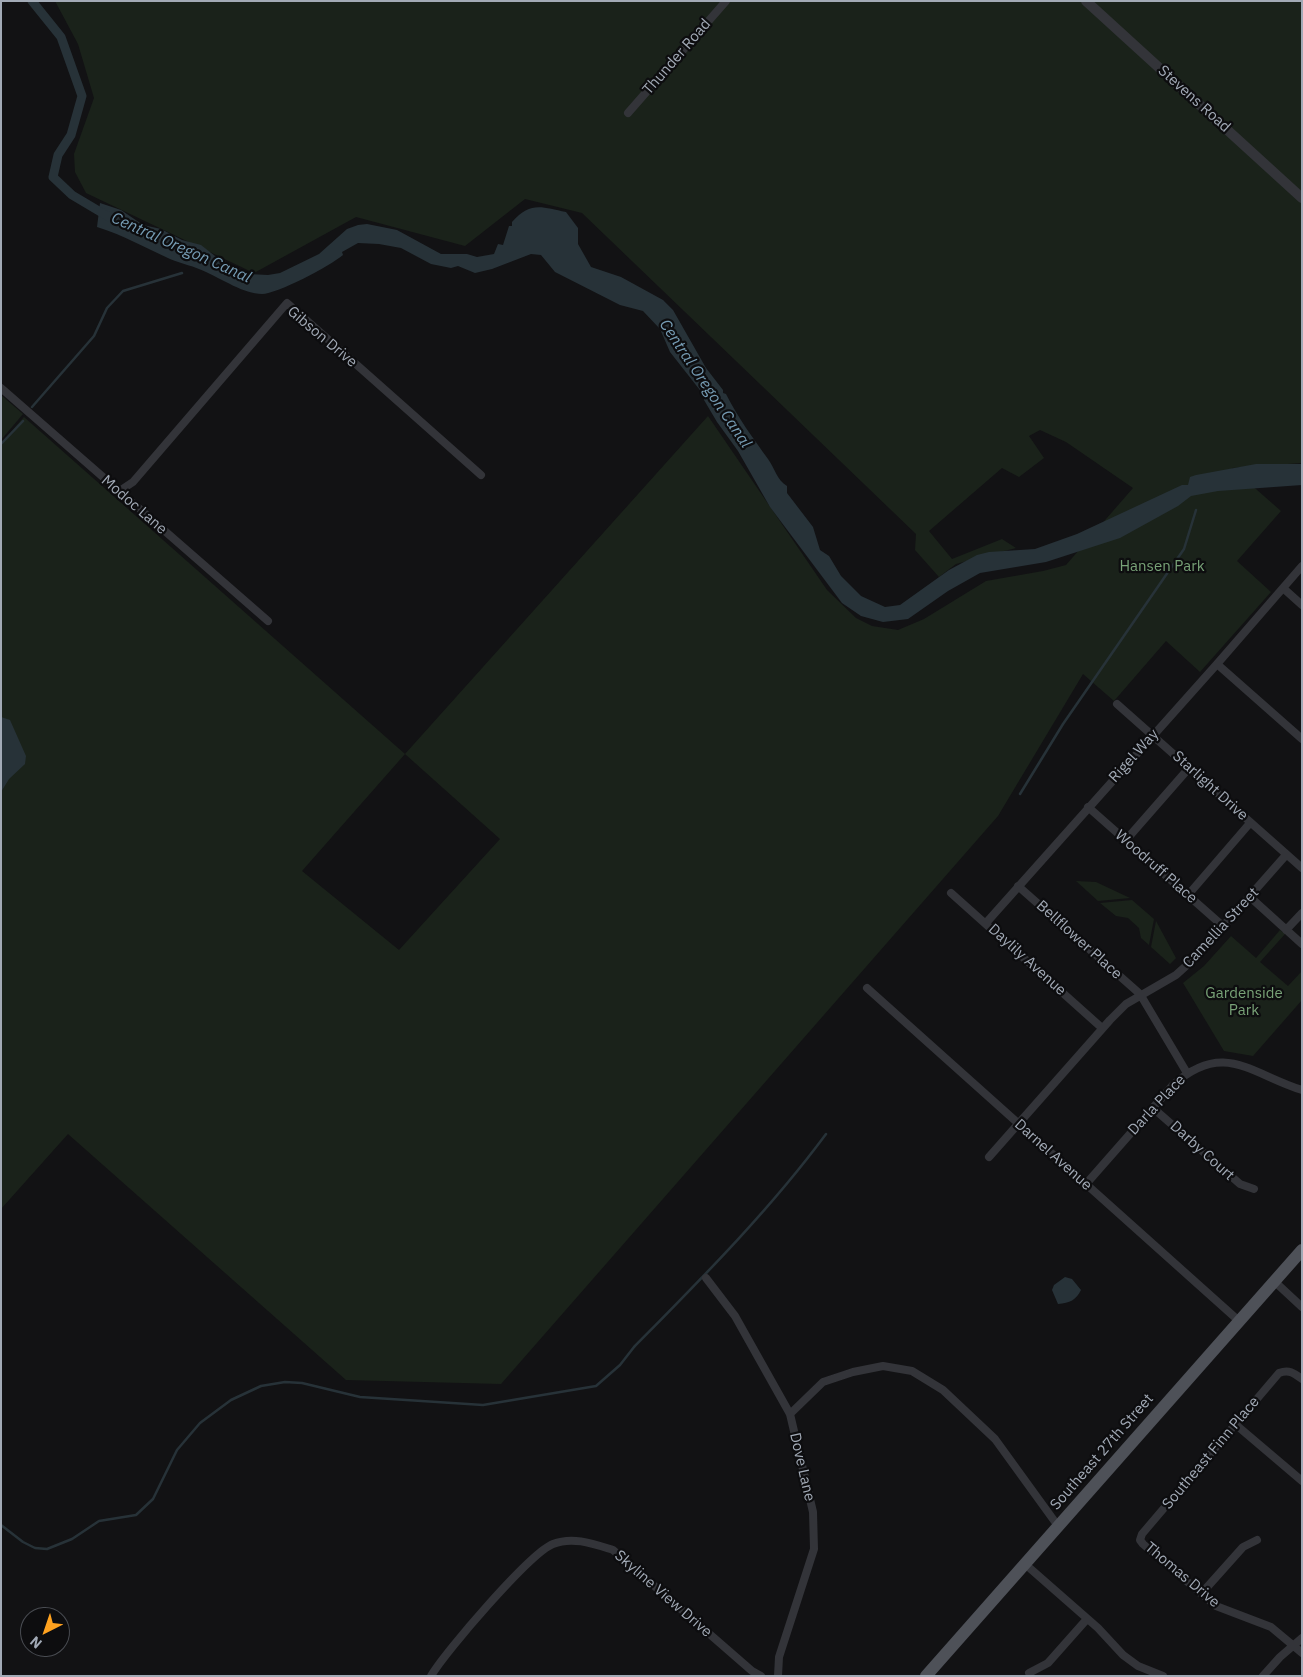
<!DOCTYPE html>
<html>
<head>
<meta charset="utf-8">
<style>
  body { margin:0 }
  #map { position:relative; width:1303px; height:1677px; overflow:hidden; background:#121214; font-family:"IBM Plex Sans",sans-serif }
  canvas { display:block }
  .frame { position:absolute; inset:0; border:2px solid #a2aab6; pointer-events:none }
  .north { position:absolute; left:20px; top:1607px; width:50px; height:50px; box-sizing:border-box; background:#0d0d0f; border:1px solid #494c52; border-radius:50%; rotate:221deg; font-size:14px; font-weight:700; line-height:20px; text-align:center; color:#a2aab6 }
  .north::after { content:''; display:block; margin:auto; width:18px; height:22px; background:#ffa21f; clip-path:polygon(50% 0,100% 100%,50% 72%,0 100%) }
</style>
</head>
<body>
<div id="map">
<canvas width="1303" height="1677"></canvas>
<div class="frame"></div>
<div class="north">N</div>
</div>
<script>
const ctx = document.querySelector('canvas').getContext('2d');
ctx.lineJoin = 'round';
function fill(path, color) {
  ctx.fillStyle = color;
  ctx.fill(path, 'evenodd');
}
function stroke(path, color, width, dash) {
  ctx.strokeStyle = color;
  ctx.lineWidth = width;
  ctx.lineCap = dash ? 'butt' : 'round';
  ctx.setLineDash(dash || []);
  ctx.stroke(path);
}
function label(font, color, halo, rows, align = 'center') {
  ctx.font = font + ' "IBM Plex Sans",sans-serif';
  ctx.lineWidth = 4.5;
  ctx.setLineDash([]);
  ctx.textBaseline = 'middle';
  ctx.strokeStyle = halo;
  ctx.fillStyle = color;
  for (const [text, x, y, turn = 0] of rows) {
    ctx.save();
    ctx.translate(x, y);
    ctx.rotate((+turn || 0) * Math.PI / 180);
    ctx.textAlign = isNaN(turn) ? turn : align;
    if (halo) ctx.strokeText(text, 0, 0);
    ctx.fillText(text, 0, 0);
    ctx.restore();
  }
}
fill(new Path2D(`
  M55,1H1302V463L1232,468L1281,511L1237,561L1271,592L1200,672L1166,641L1114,701L1083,674L998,816L501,1384L346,1380L68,1134L1,1209V443L24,417L405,754L708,416L827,590L856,618L872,626L898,630L924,619L986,581L1043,571L1066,565L1133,488L1066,442L1040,430L1029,436L1044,458L1019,477L1002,468L929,531L952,559L1002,539L1016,548L956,564L939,577L915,550L916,534L582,213L525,199L465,246L356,217L254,273L86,193L75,172L74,154L94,98L78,44ZM405,754L500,839L399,950L302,871Z
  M1,395L23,414L1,440Z
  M1076,881L1096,882L1130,898L1098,901Z
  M1132,900L1154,919L1149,945L1141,938L1139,928L1128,918L1116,916L1100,903Z
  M1156,921L1176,958L1170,964L1151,947Z
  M1280,930L1285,934L1260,962L1288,986L1302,971V1000L1253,1056L1224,1051L1183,983L1204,966L1231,936L1256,958Z`), '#1a221a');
fill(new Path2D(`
  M100,203L121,210L143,225L161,229L182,240L201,245L215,256L248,274L268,275L280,273L319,254L347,229L358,225L367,224L397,230L441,254H467L477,257L494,254L498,244L503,245L509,226H512V222C530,201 542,207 566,212L578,228V244L591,267L621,277L663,300L673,310L706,368L723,390V393L726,394C738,418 753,438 768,459C775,469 777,480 787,486V493L813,527L820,550L829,556L841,576L861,596L885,607L900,605L949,570L977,555L989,552L1035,549L1077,534L1182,485H1188L1190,477L1196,475L1256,464H1302V485L1218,491L1191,496L1178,506L1120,538L1046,562L980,573L948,591L908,619L883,622L861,616L842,603L770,507L738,451L717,422L704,400L703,394L670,352L660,329L643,311L620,305L555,272L541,255L531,254L492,269L475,273L458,266L451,268L431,264L401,248L379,244L358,243L342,252L343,255C330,266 277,294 262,294C244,294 222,279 206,272C194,266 182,264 170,259C146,248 123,235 97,227Z
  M1,717L10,720L26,756L25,764L9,779L1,792Z
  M1065,1277L1072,1279L1081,1290C1076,1300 1070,1303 1058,1304L1052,1290L1054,1285Z`), '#273238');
stroke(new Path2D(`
  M32,407L94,336L107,308L123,291L182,273
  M1,444L23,421
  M1020,794L1063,724L1184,549L1196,510
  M1,1525L23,1542L35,1548L47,1549L72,1539L99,1521L136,1515L153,1499L177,1450L200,1423L231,1400L261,1386L285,1382L302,1383L360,1397L483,1405L596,1386L620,1365L634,1347C701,1279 769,1211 826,1134`), '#273238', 2.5);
stroke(new Path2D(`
  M32,1L61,37L82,96L71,135L58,155L53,177L72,195L109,217`), '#273238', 9);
stroke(new Path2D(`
  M628,113L726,1
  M1,388L268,621
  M118,492L133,482L287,303L481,475
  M1283,588L1302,605
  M1217,664L1302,739
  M1117,704L1302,868
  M1088,807L1224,927
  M1126,840L1189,768
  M1018,886L1140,994L1187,1073
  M951,893L1102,1028
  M1188,895L1250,823
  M1250,897L1302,944
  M986,923L1217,664L1302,566
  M1286,930L1302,913
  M867,988L1239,1321
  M1153,1108L1240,1184L1254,1189
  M989,1157L1110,1020L1126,1004L1176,975L1197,956L1286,855
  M1086,1184L1173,1085C1224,1040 1251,1074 1302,1090
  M706,1278L735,1316L790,1414L813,1512L814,1549L779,1657L778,1676
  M1274,1281L1302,1307
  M1302,1379C1294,1373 1289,1369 1279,1373L1142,1534L1140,1540L1143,1544L1216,1606L1271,1627L1302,1653
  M790,1414L823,1382L853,1372L883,1366L912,1371L943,1390L995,1439L1058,1526
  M1235,1424L1302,1481
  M1025,1564L1098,1628L1123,1655L1138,1666L1163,1676
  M1201,1594L1243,1547L1257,1540
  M1029,1673L1048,1663L1087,1619
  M431,1676C445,1652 530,1553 553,1544C573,1536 594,1544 613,1550L752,1671L761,1676
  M1263,1676L1280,1657L1302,1638`), '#333439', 8);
stroke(new Path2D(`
  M1086,1L1302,198`), '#333439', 10);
stroke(new Path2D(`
  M926,1676L1302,1250`), '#4e5158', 12);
label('15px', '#a2aab6', '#0d0d0f', [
  ["Thunder Road",677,57,-49],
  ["Stevens Road",1194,99,42],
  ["Gibson Drive",322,337,40],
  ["Modoc Lane",134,505,41],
  ["Rigel Way",1134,756,-48],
  ["Starlight Drive",1210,786,42],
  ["Woodruff Place",1156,867,41],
  ["Camellia Street",1221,928,-47],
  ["Bellflower Place",1079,940,42],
  ["Daylily Avenue",1027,960,42],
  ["Darla Place",1157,1105,-47],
  ["Darby Court",1202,1151,42],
  ["Darnel Avenue",1053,1155,42],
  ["Southeast 27th Street",1102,1452,-49],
  ["Southeast Finn Place",1211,1453,-50],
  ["Dove Lane",802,1467,77],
  ["Thomas Drive",1182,1575,40],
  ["Skyline View Drive",663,1594,41]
]);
label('15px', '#78a277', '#0d0d0f', [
  ["Hansen Park",1162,567],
  ["Gardenside",1244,994],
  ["Park",1244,1011]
]);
label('italic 16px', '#769cb4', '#0d0d0f', [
  ["Central Oregon Canal",181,248,24],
  ["Central Oregon Canal",705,384,56]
]);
</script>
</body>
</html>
